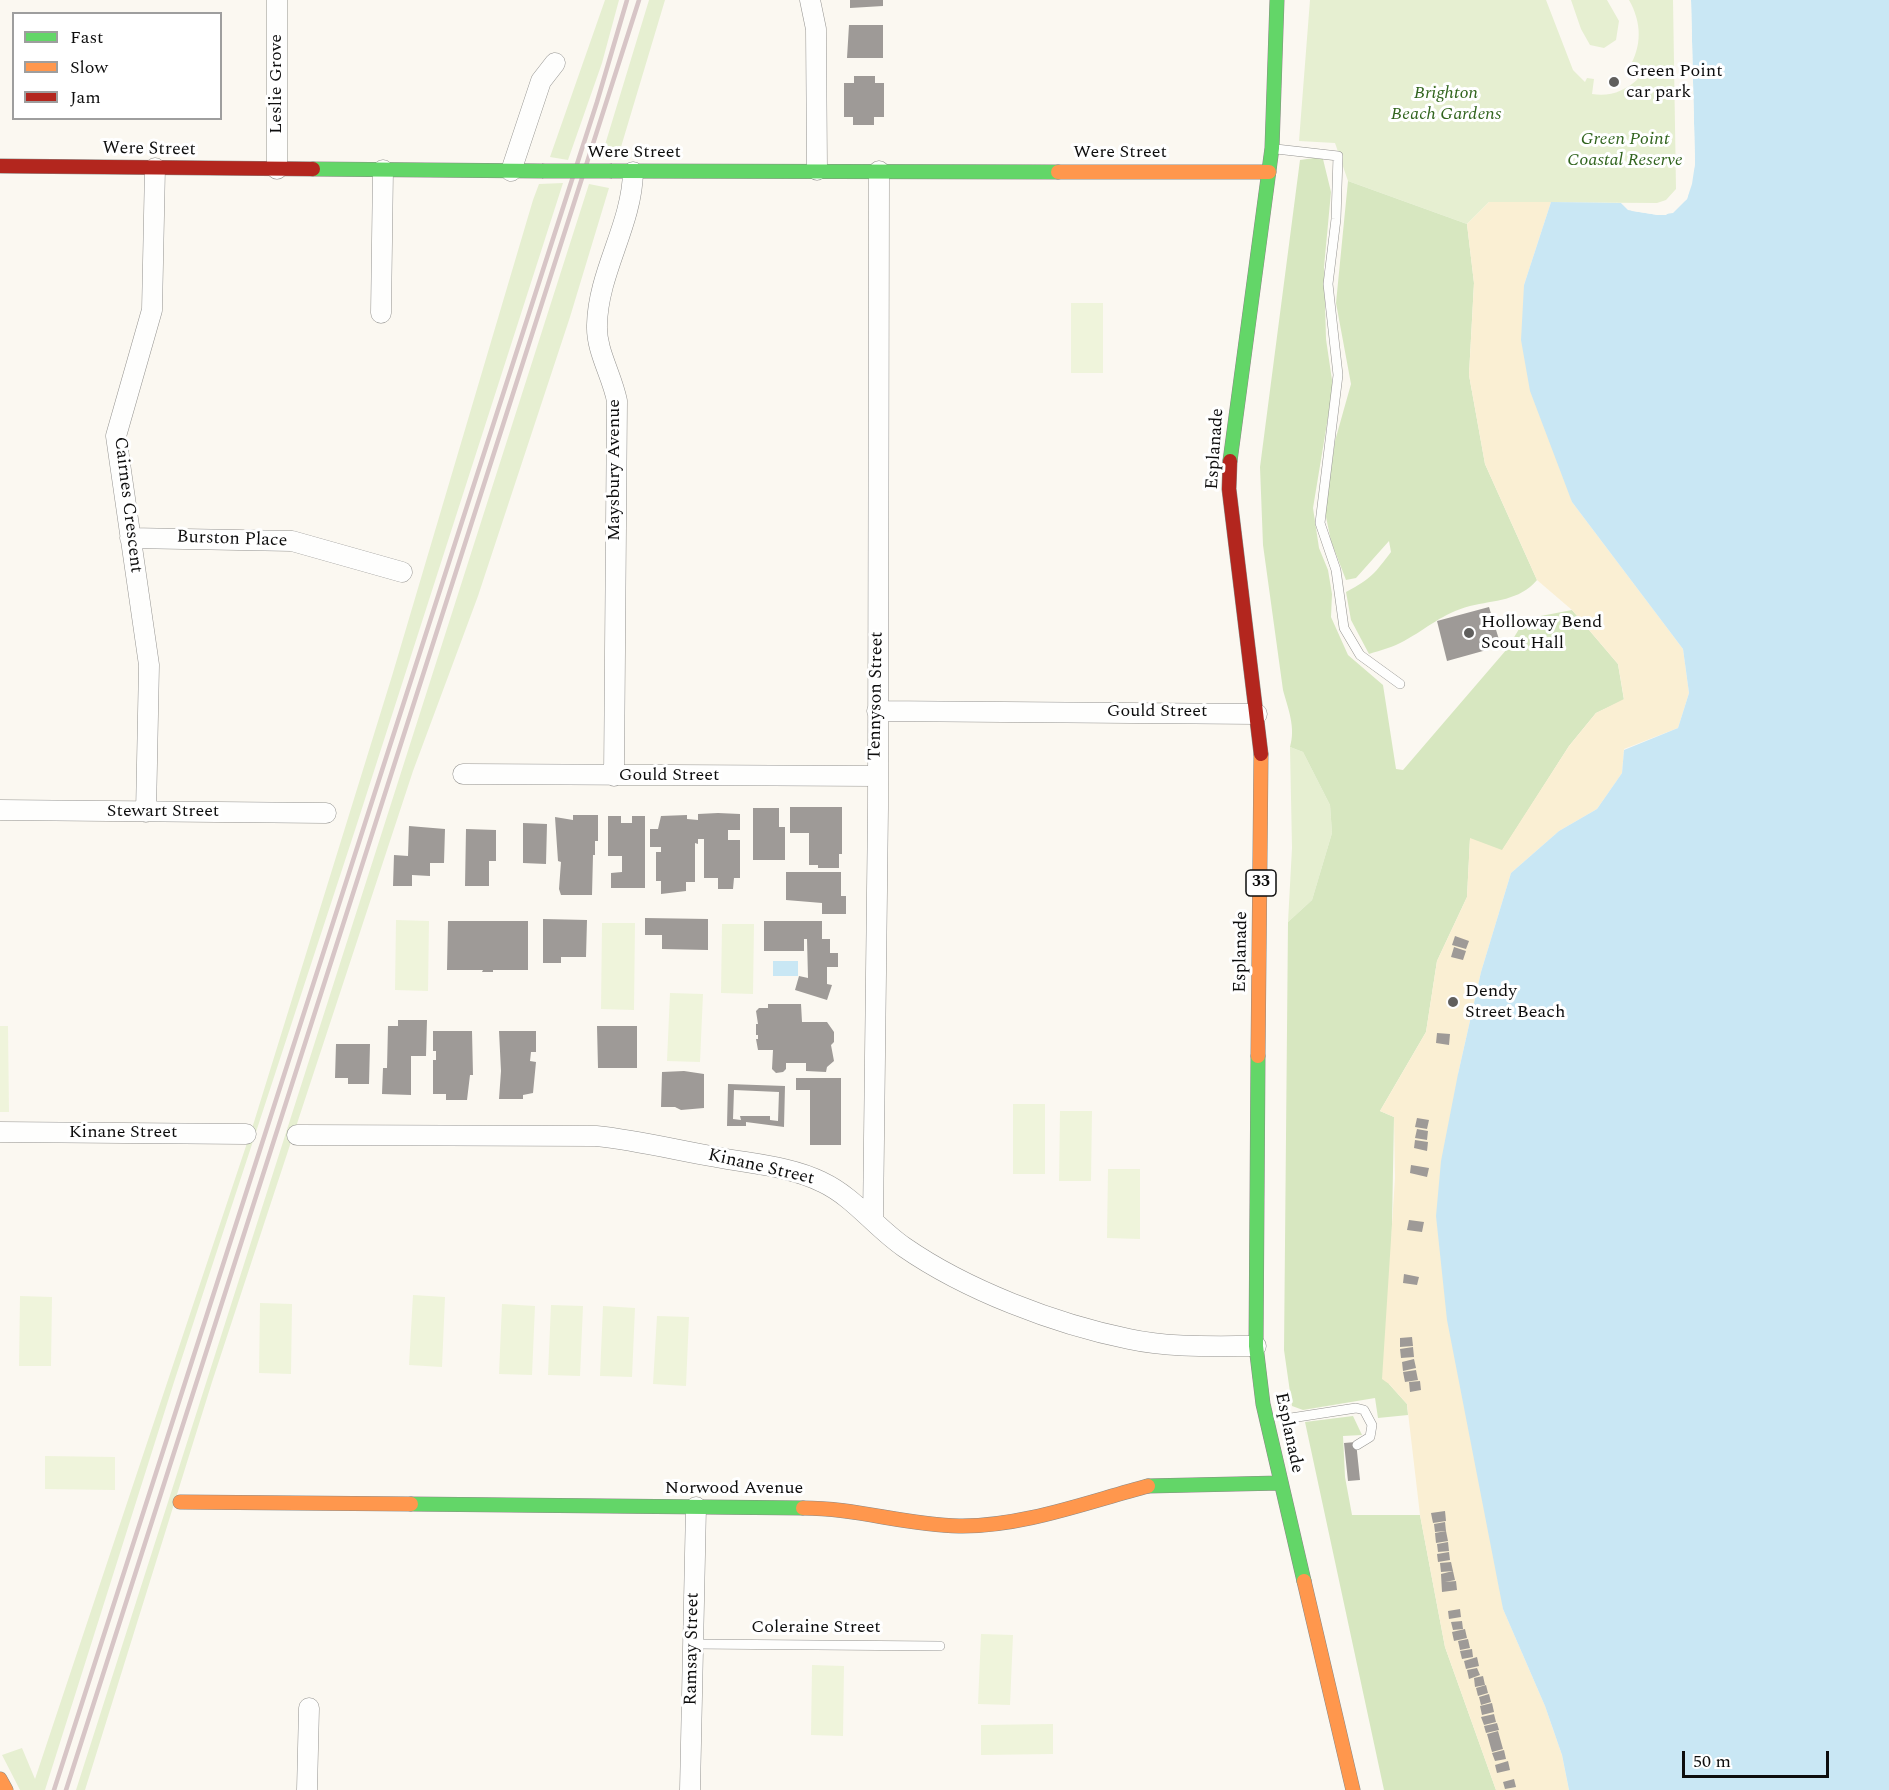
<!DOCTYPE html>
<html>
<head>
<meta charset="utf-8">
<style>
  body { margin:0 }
  #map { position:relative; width:1889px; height:1790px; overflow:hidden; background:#fbf8f1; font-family:Spectral,serif }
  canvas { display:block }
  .legend { position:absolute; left:12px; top:12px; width:210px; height:108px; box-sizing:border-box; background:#fff; border:2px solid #9e9e9e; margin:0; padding:8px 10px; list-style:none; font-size:18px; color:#0d0d0d }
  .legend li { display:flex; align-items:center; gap:12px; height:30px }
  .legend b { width:30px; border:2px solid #9e9e9e }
  .scale { position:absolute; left:1682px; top:1751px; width:147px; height:27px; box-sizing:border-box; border:3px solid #0d0d0d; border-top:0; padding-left:8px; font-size:18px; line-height:21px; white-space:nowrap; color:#0d0d0d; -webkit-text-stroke:4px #fff; paint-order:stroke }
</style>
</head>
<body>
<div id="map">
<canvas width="1889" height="1790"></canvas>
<ul class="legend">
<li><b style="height:8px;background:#63d668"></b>Fast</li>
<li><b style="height:8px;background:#ff974d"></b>Slow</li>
<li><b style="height:8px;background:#b3261e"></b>Jam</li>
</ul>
<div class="scale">50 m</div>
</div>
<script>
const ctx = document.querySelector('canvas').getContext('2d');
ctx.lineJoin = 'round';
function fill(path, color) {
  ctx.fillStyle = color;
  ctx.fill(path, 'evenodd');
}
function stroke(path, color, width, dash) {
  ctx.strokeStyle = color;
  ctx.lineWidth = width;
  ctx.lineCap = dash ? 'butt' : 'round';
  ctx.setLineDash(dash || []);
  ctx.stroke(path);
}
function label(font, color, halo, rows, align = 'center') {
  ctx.font = font + ' Spectral,serif';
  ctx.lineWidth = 6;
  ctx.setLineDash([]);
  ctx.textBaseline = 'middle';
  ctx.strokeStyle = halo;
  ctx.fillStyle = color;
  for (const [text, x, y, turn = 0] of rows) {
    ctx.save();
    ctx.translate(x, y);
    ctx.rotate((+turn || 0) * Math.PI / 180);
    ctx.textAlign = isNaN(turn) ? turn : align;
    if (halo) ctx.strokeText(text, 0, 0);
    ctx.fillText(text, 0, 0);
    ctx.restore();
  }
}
fill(new Path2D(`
  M605,0H619L602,63L568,160L550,157Z
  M649,0H665L618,157L601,158Z
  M1310,0H1546L1573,70L1585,82L1587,78L1594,79L1592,94C1610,97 1625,91 1638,79L1629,68C1642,46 1642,23 1629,0H1673L1676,189L1666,200L1657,203L1489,202L1467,224L1348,181L1335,143L1299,141Z
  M1571,0H1607L1619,21L1616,40L1604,48L1590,45L1581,29Z
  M563,183L356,827L174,1382L45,1790H20L2,1755L22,1748L35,1779L254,1122L392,676L533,200L539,184Z
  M589,184L609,188L570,317L478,596L413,771L212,1382L85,1790H76Z
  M1290,747L1303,752L1330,805L1332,833L1312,900L1288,922L1292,848Z`), '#e6efd1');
fill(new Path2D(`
  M1314,158L1323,159L1331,192L1324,267L1326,339L1333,387L1313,508L1319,548L1328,570L1332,594L1331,617L1348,655L1383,685L1396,769L1403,770L1507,649L1525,619L1572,610L1618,664L1624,700L1596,713L1569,746L1502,851L1470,839L1467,897L1437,961L1426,1032L1380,1111L1394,1117L1389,1384L1407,1404L1408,1415L1378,1418L1375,1398L1303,1410L1292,1406L1284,1350L1288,922L1312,900L1332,833L1330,805L1303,752L1290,747C1296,727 1288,709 1283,690L1263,545L1260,467L1300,160Z
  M1348,181L1467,224L1474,283L1469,375L1485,464L1537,580C1519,601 1495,600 1470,606C1441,614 1428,628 1404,641C1394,647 1381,650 1369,654L1351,620L1346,592C1372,578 1374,574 1391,552L1389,541L1356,578L1346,580L1331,541L1325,512L1335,441L1351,384L1336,303Z
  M1353,1416L1362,1435L1343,1436L1345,1477L1352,1515H1420L1445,1647L1496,1790H1384L1305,1422Z`), '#d7e7c0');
fill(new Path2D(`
  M1489,202H1551L1524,285L1572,502L1683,649L1689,693L1678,728L1624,749L1622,773L1597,809L1559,831L1511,873L1481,972L1458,1074L1503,1609L1545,1706L1562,1755L1569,1790H1496L1445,1647L1420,1515L1407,1404L1389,1384L1382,1379L1395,1178L1394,1117L1380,1111L1426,1032L1437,961L1467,897L1470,838L1502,850L1569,746L1596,713L1624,699L1618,664L1572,610L1537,580L1485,464L1469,375L1474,283L1467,224Z`), '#faefd3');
fill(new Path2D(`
  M1071,303H1103V373H1071Z
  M396,920L429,921L428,991L395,990Z
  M602,923H635L634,1010L601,1009Z
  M722,924H754L753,994L721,993Z
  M670,993L703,994L700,1062L667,1061Z
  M0,1026H8L9,1112H0Z
  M1013,1104H1045V1174H1013Z
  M1060,1111H1092L1091,1181H1059Z
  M1108,1169H1140V1239L1107,1238Z
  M413,1295L445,1297L442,1367L409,1365Z
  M20,1296L52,1297L51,1366H19Z
  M260,1303L292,1304L291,1374L259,1373Z
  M502,1304L535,1306L532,1375L499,1374Z
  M551,1305L583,1306L580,1376L548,1375Z
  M603,1306L635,1308L632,1377L600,1376Z
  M657,1316L689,1317L686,1386L653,1384Z
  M45,1456L115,1457V1490L45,1489Z
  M981,1634L1013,1635L1010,1705L978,1704Z
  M812,1665L844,1666L843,1736L811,1735Z
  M1053,1724V1754L981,1755V1725Z`), '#eff4db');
fill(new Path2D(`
  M1691,0H1889V1790H1569L1562,1755L1545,1706L1503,1609L1447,1320L1436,1216L1441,1161L1458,1074L1481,972L1511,873L1559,831L1597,809L1622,773L1624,750L1678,728L1689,693L1683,649L1572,502L1530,391L1521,340L1524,285L1551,202L1621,203L1628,210L1658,215H1666L1687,199L1695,164Z
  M773,961H798V976H773Z`), '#c9e7f4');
fill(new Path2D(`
  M1688,0H1691L1695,164L1692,184L1687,199L1673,213L1658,215L1632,211L1621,203L1644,211L1672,210L1684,198L1689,183L1692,164Z`), '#fbf8f1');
fill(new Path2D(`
  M850,0H883V6L850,8Z
  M849,25H883V58H847Z
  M854,76H875V83H884V117H874V125H853V117H844V83H854Z
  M1489,607L1501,646L1447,661L1437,621Z
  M790,807H842V854H839V868H818V865H809V833H790Z
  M753,808H779V827H785V860H753Z
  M718,813L740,814V830H728V840H740V878H734L733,889H718V878H704V839H698V844L695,843V882H686V891L661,894V881H656V852H661V847H650V829H658L661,816L687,815V819L698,820V814Z
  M573,815H598V841H595V855H593L592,895H561L559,889L561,862L558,861L555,817L573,820Z
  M608,816H621V823H632V816H645V888H611V873L622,872V856H608Z
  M523,823L547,824L546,864L523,863Z
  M409,826L445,829L444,863H430V876L412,875V886H393L394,855L408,856Z
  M466,829L496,830V861H489V886H465Z
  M786,872H841V896H846V914H822V903L786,900Z
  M645,918L708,919V950L662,949V935H645Z
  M543,919L587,920L586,957H561V963H543Z
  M448,921H528V970H493V972H482L483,970H447Z
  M764,921H822V939H830V953H838V967H827V984L832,985L827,1000L795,990L799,976L808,978L807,939H804V951H764Z
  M1455,936L1469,941L1466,949L1452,945Z
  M1454,947L1466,951L1463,960L1451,957Z
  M768,1004H801L802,1022H827L834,1032V1042L831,1045L834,1061L827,1067L826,1072L806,1071V1063H786V1069L783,1072L776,1073L772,1069L773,1050H758L756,1039H758V1035H756V1024H758L756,1011L759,1008H768Z
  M398,1020H427L426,1056H411V1095L382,1094L383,1068H387L388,1026H398Z
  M597,1026H637V1068H598Z
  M433,1031H472L473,1075H470L467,1100H446V1094H433V1060H436V1051H433Z
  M499,1031H536V1052H531L530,1061L536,1062L533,1093L523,1095V1099H499L501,1071Z
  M1437,1033L1450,1034L1449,1045L1436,1043Z
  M336,1044H370L369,1084H348V1078H335Z
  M684,1071L704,1074V1108L681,1110L675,1107H661L662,1072Z
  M796,1078H841V1145H810V1090H796Z
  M728,1084L785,1086L784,1127L746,1122V1126H727ZM734,1090L779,1092L778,1121L770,1120V1116H740L741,1120L733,1119Z
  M1417,1118L1429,1120L1427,1129L1415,1127Z
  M1417,1129L1428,1131L1427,1140L1415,1138Z
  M1415,1140L1428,1142L1427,1151L1414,1148Z
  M1411,1165L1429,1168L1427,1177L1410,1173Z
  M1409,1220L1424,1222L1422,1232L1407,1230Z
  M1404,1274L1419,1277L1417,1285L1403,1283Z
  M1412,1337L1413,1346L1400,1347V1338Z
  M1413,1347L1414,1357L1401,1358L1400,1349Z
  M1414,1359L1416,1368L1403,1371L1402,1362Z
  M1416,1370L1418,1380L1405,1382L1403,1372Z
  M1420,1381L1421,1390L1410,1392L1409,1382Z
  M1356,1442L1360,1480L1348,1481L1344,1443Z
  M1445,1511L1446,1521L1433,1523L1431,1513Z
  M1445,1522L1446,1531L1435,1532L1434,1524Z
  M1446,1531L1448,1541L1436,1543L1435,1533Z
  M1448,1542L1449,1551L1438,1552L1437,1544Z
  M1449,1552L1450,1560L1438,1562L1437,1554Z
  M1451,1562L1453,1571L1441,1572L1440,1563Z
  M1453,1571L1455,1580L1445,1582L1456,1581L1457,1590L1442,1592L1441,1574Z
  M1460,1609L1461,1617L1449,1619L1448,1611Z
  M1462,1621L1463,1629L1453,1630L1451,1622Z
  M1465,1629L1467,1638L1454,1641L1452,1632Z
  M1468,1639L1470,1648L1460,1650L1458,1641Z
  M1472,1649L1473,1657L1462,1659L1460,1651Z
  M1477,1657L1479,1666L1466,1669L1464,1661Z
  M1477,1668L1480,1675L1469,1679L1467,1670Z
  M1483,1676L1485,1685L1475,1687L1474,1678Z
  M1486,1685L1488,1693L1478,1696L1476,1688Z
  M1489,1694L1491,1702L1481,1705L1479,1697Z
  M1492,1703L1494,1712L1482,1715L1480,1706Z
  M1494,1714L1496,1722L1484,1725L1481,1717Z
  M1497,1723L1499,1730L1486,1733L1484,1726Z
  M1498,1731L1503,1749L1492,1752L1487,1734Z
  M1504,1750L1506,1759L1495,1761L1492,1753Z
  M1508,1761L1510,1770L1497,1773L1495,1765Z
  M1514,1779L1516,1787L1505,1789L1503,1782Z`), '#9e9a97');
const lane = new Path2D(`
  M1276,149L1338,156L1336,219L1328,284L1338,375L1320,523L1336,570L1344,628L1360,655L1400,684
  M1291,1418L1356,1408L1364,1410L1372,1425L1370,1437L1357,1445
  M692,1644L940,1646`);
const street = new Path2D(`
  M810,0L816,29L817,170
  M277,169V0
  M511,171L541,81L555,63
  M381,313L383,170
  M130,538L292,541L402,572
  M877,711L1257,714
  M463,774L876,776
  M614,776L617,401C612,375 596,351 597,325C598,272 632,225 633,172
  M0,810L326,813
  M146,812L149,665L116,436L152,310L155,168
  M0,1132L246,1134
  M297,1135L596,1136C636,1140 676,1150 716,1157C751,1164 790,1166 822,1182C854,1197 875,1227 904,1247C966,1290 1055,1324 1129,1339C1170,1348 1215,1346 1256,1346
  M873,1221L878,808L879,171
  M307,1790L309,1708
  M690,1790L696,1507`);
const fast = new Path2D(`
  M313,169L542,171
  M612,171L1058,172
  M1230,461L1272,148L1277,0
  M1258,1056L1256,1346L1263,1404L1304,1581
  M1148,1486L1280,1483
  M411,1504L803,1508`);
const slow = new Path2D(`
  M1058,172H1269
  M1258,1056L1261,754
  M180,1502L411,1504
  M803,1508C856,1508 906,1525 959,1526C1022,1527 1087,1502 1148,1486
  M1304,1581L1353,1790
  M0,1779L6,1790`);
const jam = new Path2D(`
  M0,166L313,169
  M1230,461L1229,489L1261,754`);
stroke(lane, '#949390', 10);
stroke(street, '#949390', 21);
stroke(fast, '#8b8986', 15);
stroke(slow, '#8b8986', 15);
stroke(jam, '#8b8986', 15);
stroke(lane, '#fefefd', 9);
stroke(street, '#fefefd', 20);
stroke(fast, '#63d668', 14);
stroke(slow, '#ff974d', 14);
stroke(jam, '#b3261e', 14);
stroke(new Path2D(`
  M54,1790L597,102L627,0
  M66,1790L639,0`), '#d7c5c6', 4.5);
const fastBridge = new Path2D(`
  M542,171H612`);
stroke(fastBridge, '#8b8986', 15, []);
stroke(fastBridge, '#63d668', 14);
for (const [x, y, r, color] of [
  [1614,82,6,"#605f5d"],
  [1469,633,6,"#605f5d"],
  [1453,1002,6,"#605f5d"]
]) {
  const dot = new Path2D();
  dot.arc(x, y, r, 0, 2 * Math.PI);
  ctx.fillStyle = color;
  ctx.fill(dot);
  stroke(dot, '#fff', 2);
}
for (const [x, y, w] of [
  [1261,883,30]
]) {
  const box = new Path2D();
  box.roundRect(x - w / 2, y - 13, w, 26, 4.5);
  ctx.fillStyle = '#fff';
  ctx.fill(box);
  stroke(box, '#0d0d0d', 1.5);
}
label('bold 16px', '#0d0d0d', null, [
  ["33",1261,883]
]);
label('18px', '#0d0d0d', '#fff', [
  ["Green Point",1626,72],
  ["car park",1626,93],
  ["Holloway Bend",1481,623],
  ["Scout Hall",1481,644],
  ["Dendy",1465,992],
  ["Street Beach",1465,1013]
], 'left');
label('18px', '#0d0d0d', '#fff', [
  ["Leslie Grove",277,84,-90],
  ["Were Street",149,150,1],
  ["Were Street",634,153],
  ["Were Street",1120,153],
  ["Esplanade",1216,449,-86],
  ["Maysbury Avenue",615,470,-90],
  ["Cairnes Crescent",127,505,83],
  ["Burston Place",232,540,2],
  ["Tennyson Street",877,696,-89],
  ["Gould Street",1157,712],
  ["Gould Street",669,776],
  ["Stewart Street",163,812],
  ["Esplanade",1242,952,-89],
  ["Kinane Street",123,1133],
  ["Kinane Street",761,1168,13],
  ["Esplanade",1288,1433,78],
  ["Norwood Avenue",734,1489],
  ["Coleraine Street",816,1628],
  ["Ramsay Street",693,1649,-89]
]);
label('italic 18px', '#31641e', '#fff', [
  ["Brighton",1446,94],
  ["Beach Gardens",1446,115],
  ["Green Point",1625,140],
  ["Coastal Reserve",1625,161]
]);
</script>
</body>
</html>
